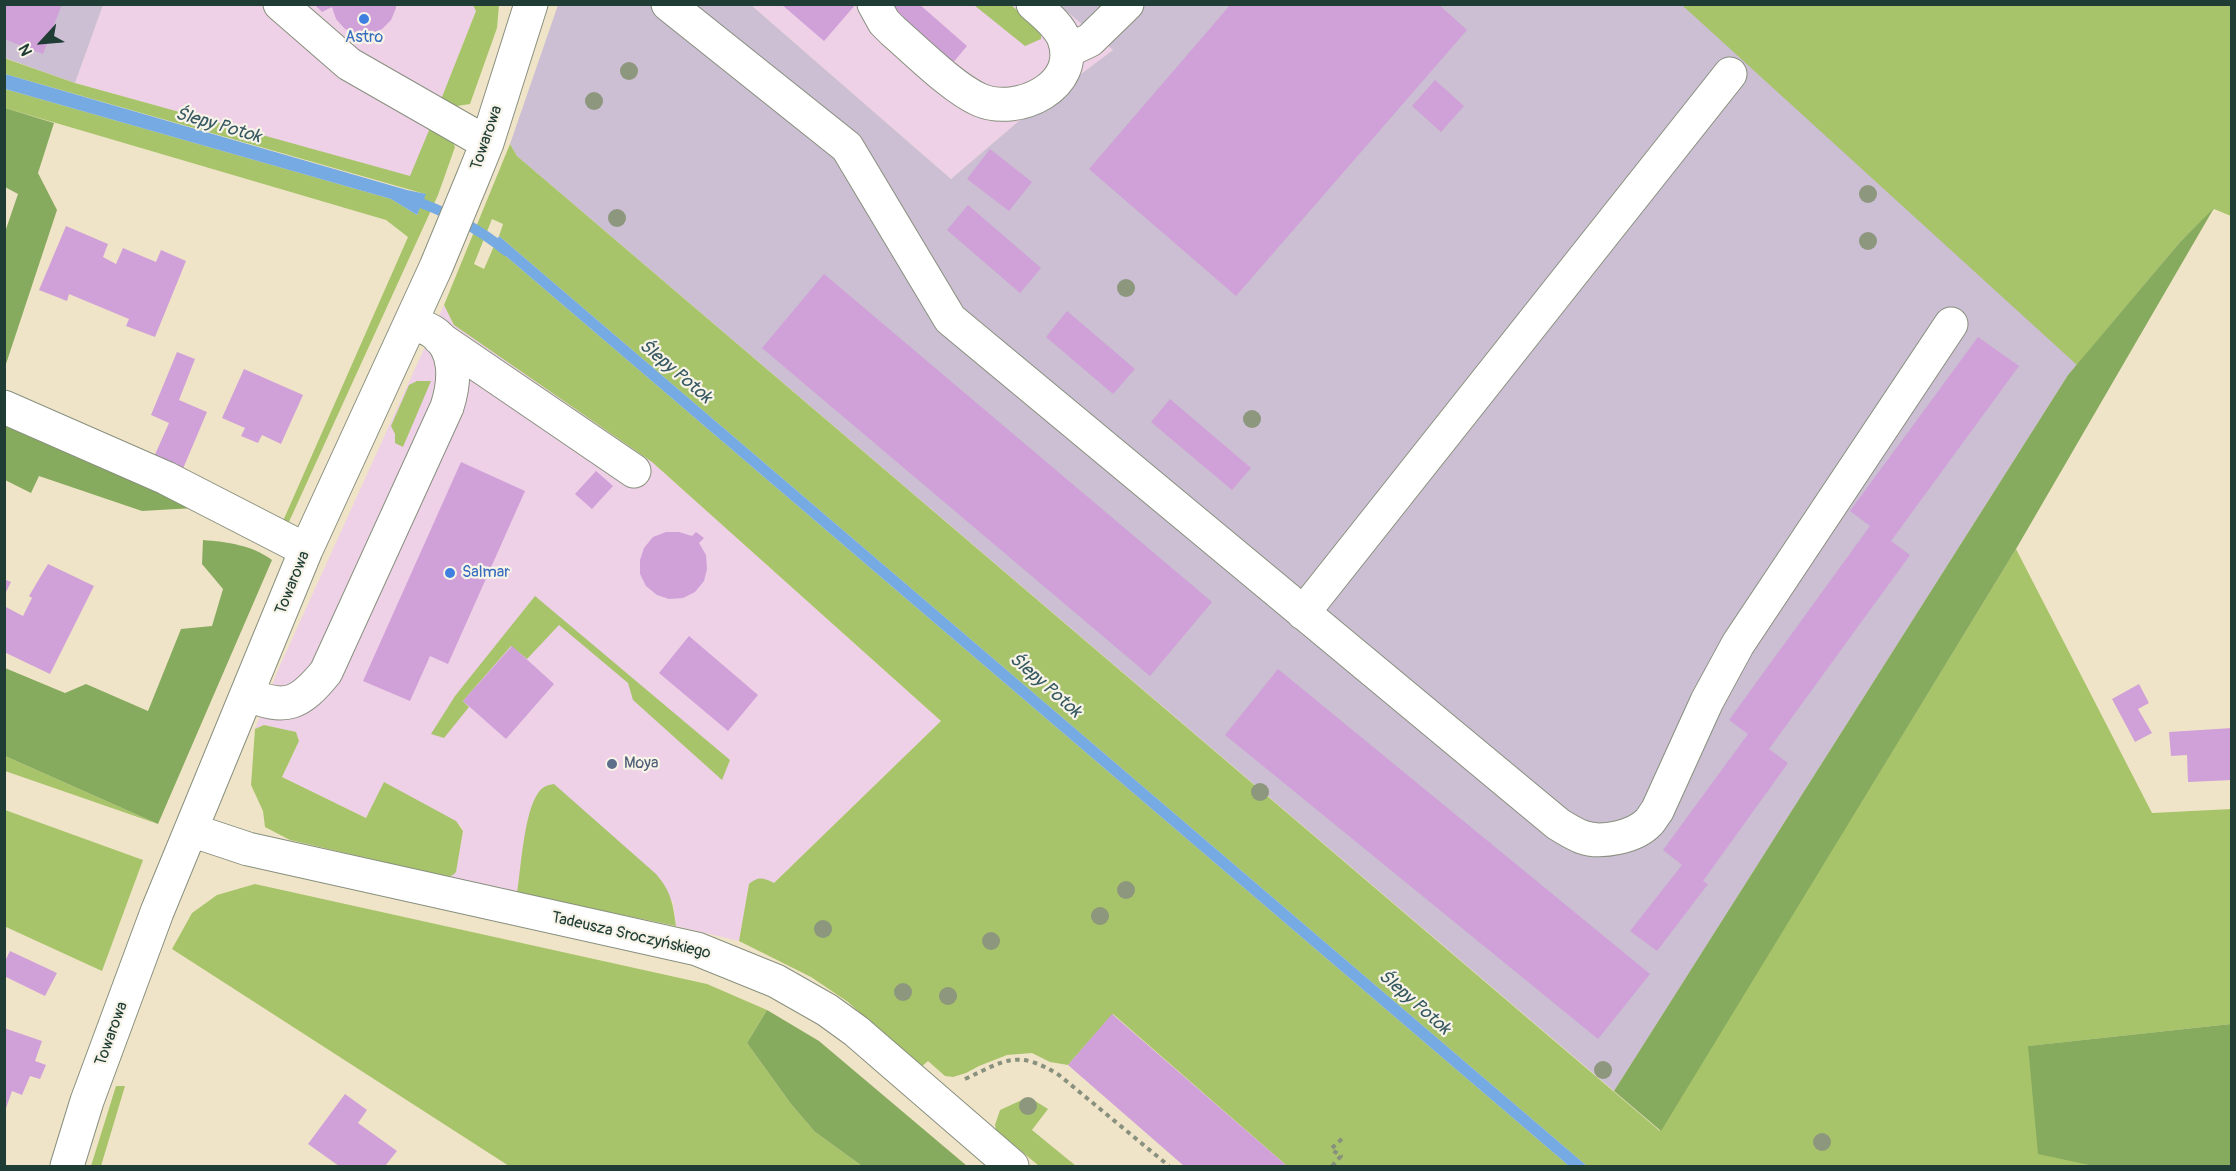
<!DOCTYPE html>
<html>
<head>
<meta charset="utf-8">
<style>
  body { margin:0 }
  #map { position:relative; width:2236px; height:1171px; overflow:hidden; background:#f0e4c8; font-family:Pangolin,sans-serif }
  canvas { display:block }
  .frame { position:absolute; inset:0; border:6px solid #1f3d34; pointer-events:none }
  .north { position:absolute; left:12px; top:12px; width:60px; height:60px; -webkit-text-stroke:4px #f7f3e8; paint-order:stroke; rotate:244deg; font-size:16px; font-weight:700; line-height:24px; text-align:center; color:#1f3d34 }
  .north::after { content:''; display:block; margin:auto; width:21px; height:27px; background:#1f3d34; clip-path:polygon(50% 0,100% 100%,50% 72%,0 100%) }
</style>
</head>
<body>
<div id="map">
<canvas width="2236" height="1171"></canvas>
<div class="frame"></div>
<div class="north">N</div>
</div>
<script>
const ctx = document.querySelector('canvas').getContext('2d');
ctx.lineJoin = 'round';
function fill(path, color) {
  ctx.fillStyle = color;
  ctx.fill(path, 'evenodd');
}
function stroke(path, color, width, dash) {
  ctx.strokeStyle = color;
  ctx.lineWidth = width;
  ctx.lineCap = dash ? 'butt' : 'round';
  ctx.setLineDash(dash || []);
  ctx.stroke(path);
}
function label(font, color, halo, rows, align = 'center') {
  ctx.font = font + ' Pangolin,sans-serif';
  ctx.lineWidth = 4.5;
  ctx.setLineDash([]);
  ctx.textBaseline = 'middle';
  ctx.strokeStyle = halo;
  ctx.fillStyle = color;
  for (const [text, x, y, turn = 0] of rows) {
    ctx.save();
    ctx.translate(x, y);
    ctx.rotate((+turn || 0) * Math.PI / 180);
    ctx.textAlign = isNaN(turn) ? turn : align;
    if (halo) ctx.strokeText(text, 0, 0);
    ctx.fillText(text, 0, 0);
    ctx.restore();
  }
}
fill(new Path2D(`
  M473,4L476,11L411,177L75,83L103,5Z
  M751,5H1059L1113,50L1020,120L951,179Z
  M444,305L454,325L652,462L941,721L774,883L749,884L739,941L676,926L673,902L538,793L530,813L517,893L448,877L456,871L463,831L461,826L384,783L366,818L282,777L299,741L295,732L264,725L255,729L278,670Z`), '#eed0e7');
fill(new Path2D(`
  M5,5H103L75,83L5,58Z
  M558,5H751L951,179L1020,120L1113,50L1059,5H2231L2181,241L2068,375L1614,1091L517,156L510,144Z`), '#ccbed3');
fill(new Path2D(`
  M473,5H499L497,28L470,104L457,106L440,102L476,11Z
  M974,5H1011L1041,30V39L1025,46Z
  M1682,5H2231V216L2214,209L2181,241L2077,365Z
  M4,58L75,83L410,176L432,123L450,136L455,147L438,195L288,524L283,521L408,237L386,220L5,108V89L391,199L417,215L425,194L5,74Z
  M510,144L517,156L1660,1131L2016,549L2152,813L2231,809V1024L2029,1046L2094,1166H1587L499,236L503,224L492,219L474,264L484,269L494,246L1569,1166H1287L1113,1014L1068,1065L1050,1062L1032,1053L1007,1055L979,1066L966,1073L953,1077L945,1076L928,1061L920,1068L848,1002L811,977L739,941L749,884C759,876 763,878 774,883L941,721L652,462L454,325L444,305Z
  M417,381H431L403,447L395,443V434L391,426L409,385Z
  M535,596L730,760L722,780L633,700L628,683L559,625L527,659L511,646L463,701L469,707L444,738L431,734L455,696Z
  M264,725L296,732L299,741L282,777L366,818L384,782L456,821L463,831L456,872L453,875L448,877L290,840L265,827L263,811L251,785L255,729Z
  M5,756L158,824L5,771Z
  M554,784L656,874C671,891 673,904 676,926L517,893C521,868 524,813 538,793C542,787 547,785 554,784Z
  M5,810L143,860L102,971L6,927L5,929Z
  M255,884L707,984L767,1010L747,1043L791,1104L815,1132L862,1166H509L172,949L192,913L217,895Z
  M116,1086H125L101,1166H91Z
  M1026,1098L1032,1099L1048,1109L1032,1130L1076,1166H1039L996,1130L995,1125L1000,1110Z`), '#a8c46a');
fill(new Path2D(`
  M5,108L54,123L38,173L57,210L5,367V232L18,194L5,187Z
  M2214,208L2016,549L1661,1131L1614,1091L2068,375L2181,241Z
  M5,425L194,508L142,511L39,476L31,493L5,480Z
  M203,540C227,542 252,545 272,560L158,824L5,756V668L65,693L86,684L148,711L181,629L212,626L223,589L202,564Z
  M767,1010L819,1041L967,1166H862L815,1132L791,1104L747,1043Z
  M2231,1024V1166H2094L2038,1154L2028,1046Z`), '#86aa5e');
fill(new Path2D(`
  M5,74L407,190L426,194L417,215L391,199L5,89Z
  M499,236L1587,1166H1569L494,246Z`), '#76aae3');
stroke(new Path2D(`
  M409,199C441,209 480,229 506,251`), '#76aae3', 10);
fill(new Path2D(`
  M6,4H62L43,54L4,39Z
  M314,4H396V8L391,20L382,29L370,34H357L345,29L336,19L332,7L322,12Z
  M781,4H856L824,41Z
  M886,4H919L967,46L935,84Z
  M1231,4H1438L1467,30L1236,296L1089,169Z
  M1435,80L1464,106L1441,132L1412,106Z
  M990,149L1032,182L1009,211L967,179Z
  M968,205L1041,268L1020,293L947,230Z
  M66,226L108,244L103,257L116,264L123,248L156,262L161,250L186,261L155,337L126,326L129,319L69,294L67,301L39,290Z
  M824,274L1212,602L1150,676L762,348Z
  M1067,311L1135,369L1113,394L1046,337Z
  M1978,337L2019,366L1891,541L1910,555L1769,749L1788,763L1703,881L1708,884L1657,951L1630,931L1682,865L1663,850L1748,734L1729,720L1870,526L1850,511Z
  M177,352L195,359L179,400L207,412L182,471L153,459L169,423L151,415Z
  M244,369L303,395L281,444L262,435L258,443L241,436L245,428L222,418Z
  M1170,399L1251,468L1232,490L1151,422Z
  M461,462L525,491L448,664L430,656L410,701L363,681Z
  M596,471L613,486L592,509L575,494Z
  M666,532H679L692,536L696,532L704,538L699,543L706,555L707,569L704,581L695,592L683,598L669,599L657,595L646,586L640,574V560L644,548L653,537Z
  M48,564L94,586L50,674L4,652V606L23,616L32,598L29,596Z
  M4,579L11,582L4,596Z
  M689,636L758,695L728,731L659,673Z
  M512,646L554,684L506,739L463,701Z
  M1278,669L1650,974L1598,1039L1225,735Z
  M2139,684L2149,703L2138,709L2152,733L2135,742L2112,699Z
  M2232,728V780L2188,782L2187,755L2171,756L2169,732Z
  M10,951L57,973L45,996L4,976V963Z
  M1112,1014L1287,1166H1184L1068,1065Z
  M4,1028L42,1041L35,1061L46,1065L40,1079L30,1076L22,1095L12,1091L5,1111Z
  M345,1094L367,1110L358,1123L397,1151L385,1166H339L308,1144Z`), '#d0a1d8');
const minor = new Path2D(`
  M280,4L349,64L487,143
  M668,4L847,147L950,319L1558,824C1566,829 1574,834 1582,837C1601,844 1635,837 1649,822C1652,819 1654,814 1657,811L1707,701L1738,644L1951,324
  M874,4L884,22L893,31C916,51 954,89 980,100C1018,116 1081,86 1064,39C1059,25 1044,14 1033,4
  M1067,51L1090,40L1127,4
  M439,338L634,471
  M4,407L166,478L306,550
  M1303,613L1730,74
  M247,694C286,711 300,704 326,672L447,407C455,382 458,349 433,332C427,328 418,325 411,322
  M191,830L248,849L697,949L776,981L827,1010L856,1031L1012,1166
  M67,1166L87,1101L157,912L306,550L436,267L472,180L487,143L531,4`);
stroke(minor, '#88907e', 35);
stroke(new Path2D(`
  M965,1079C1006,1060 1017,1049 1059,1075L1169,1166
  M1332,1166L1341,1156L1331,1149L1345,1136`), '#88907e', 4, [4.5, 4.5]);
stroke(minor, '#fff', 33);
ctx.fillStyle = '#8c977d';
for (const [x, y] of [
  [629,71],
  [594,101],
  [1868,194],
  [617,218],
  [1868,241],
  [1126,288],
  [1252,419],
  [1260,792],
  [1126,890],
  [1100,916],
  [823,929],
  [991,941],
  [903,992],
  [948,996],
  [1603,1070],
  [1028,1106],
  [1822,1142]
]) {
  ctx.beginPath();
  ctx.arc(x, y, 9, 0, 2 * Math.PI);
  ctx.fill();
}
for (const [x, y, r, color] of [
  [364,19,6,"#3f7fe0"],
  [450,573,6,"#3f7fe0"],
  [612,764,6,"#5c6f8a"]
]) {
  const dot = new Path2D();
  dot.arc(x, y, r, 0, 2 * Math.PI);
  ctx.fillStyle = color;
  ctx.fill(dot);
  stroke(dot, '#f7f3e8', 2);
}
label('16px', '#366cbe', '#f7f3e8', [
  ["Astro",364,38],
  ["Salmar",462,573,"left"]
]);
label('16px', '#1f3d34', '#f7f3e8', [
  ["Towarowa",487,138,-71],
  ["Towarowa",293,583,-68],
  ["Tadeusza Sroczyńskiego",631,936,13],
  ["Towarowa",112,1034,-70]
]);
label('16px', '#4e5e75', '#f7f3e8', [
  ["Moya",624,764]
], 'left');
label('italic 18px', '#355860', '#f7f3e8', [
  ["Ślepy Potok",218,126,16],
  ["Ślepy Potok",675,372,40],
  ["Ślepy Potok",1045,686,41],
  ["Ślepy Potok",1414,1003,41]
]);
</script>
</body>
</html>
